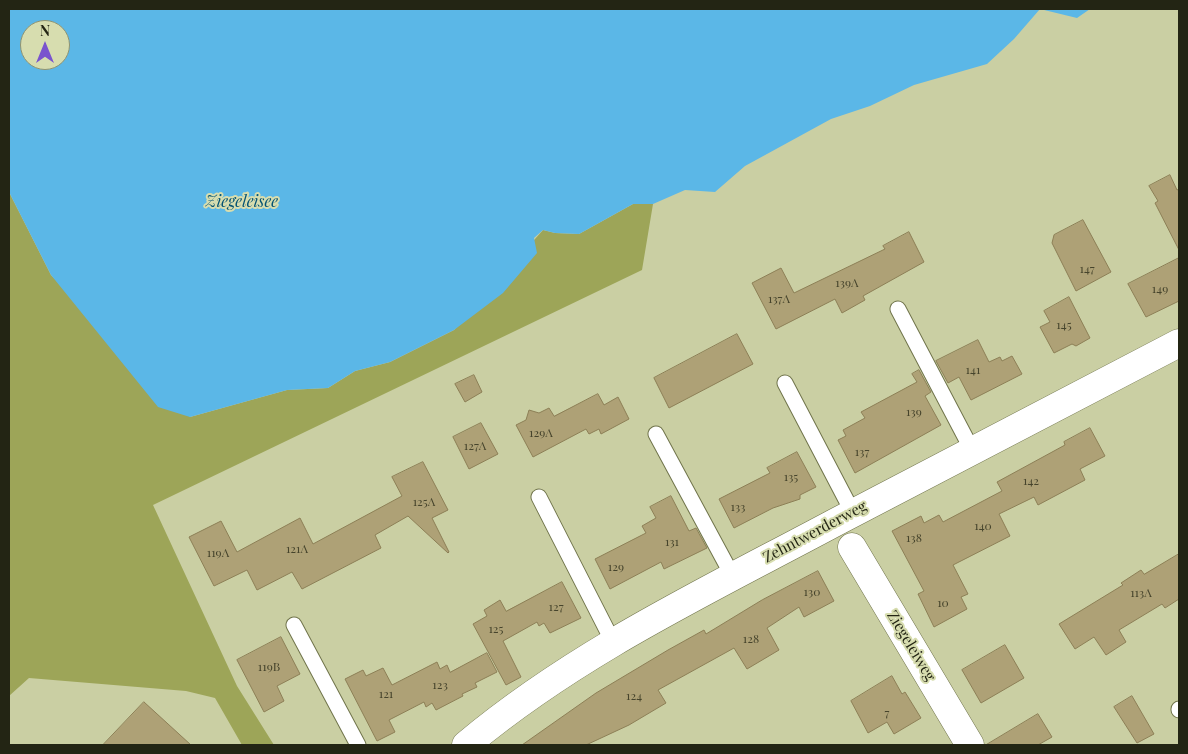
<!DOCTYPE html>
<html>
<head>
<meta charset="utf-8">
<style>
  body { margin:0 }
  #map { position:relative; width:1188px; height:754px; overflow:hidden; background:#cacfa3; font-family:"Playfair Display",serif }
  canvas { display:block }
  .frame { position:absolute; inset:0; border:10px solid #232514; pointer-events:none }
  .north { position:absolute; left:20px; top:20px; width:50px; height:50px; box-sizing:border-box; background:#d7ddaf; border:1px solid #8f9371; border-radius:50%; rotate:0deg; font-size:14px; font-weight:700; line-height:20px; text-align:center; color:#232514 }
  .north::after { content:''; display:block; margin:auto; width:18px; height:22px; background:#7a54ce; clip-path:polygon(50% 0,100% 100%,50% 72%,0 100%) }
</style>
</head>
<body>
<div id="map">
<canvas width="1188" height="754"></canvas>
<div class="frame"></div>
<div class="north">N</div>
</div>
<script>
const ctx = document.querySelector('canvas').getContext('2d');
ctx.lineJoin = 'round';
function fill(path, color) {
  ctx.fillStyle = color;
  ctx.fill(path, 'evenodd');
}
function stroke(path, color, width, dash) {
  ctx.strokeStyle = color;
  ctx.lineWidth = width;
  ctx.lineCap = dash ? 'butt' : 'round';
  ctx.setLineDash(dash || []);
  ctx.stroke(path);
}
function label(font, color, halo, rows, align = 'center') {
  ctx.font = font + ' "Playfair Display",serif';
  ctx.lineWidth = 4;
  ctx.setLineDash([]);
  ctx.textBaseline = 'middle';
  ctx.strokeStyle = halo;
  ctx.fillStyle = color;
  for (const [text, x, y, turn = 0] of rows) {
    ctx.save();
    ctx.translate(x, y);
    ctx.rotate((+turn || 0) * Math.PI / 180);
    ctx.textAlign = isNaN(turn) ? turn : align;
    if (halo) ctx.strokeText(text, 0, 0);
    ctx.fillText(text, 0, 0);
    ctx.restore();
  }
}
fill(new Path2D(`
  M9,192L51,275L190,417L287,390L328,388L355,371L390,362L454,330L543,230L555,233L579,234L633,204H653L642,270L153,505L237,686L274,745H242L215,698L186,691L29,678L9,696Z`), '#9da558');
fill(new Path2D(`
  M9,9H1090L1077,18L1040,9L1014,39L987,64L914,85L870,106L831,119L745,166L715,192L685,190L653,204H633L579,234L555,233L543,230L534,238L537,253L503,293L454,330L390,362L355,371L328,388L287,390L190,417L158,407L51,275L9,192ZM30,30H60V60H30Z`), '#5bb7e7');
const building = new Path2D(`
  M1170,175L1177,190L1179,189V250L1155,203L1158,201L1149,186Z
  M1083,220L1111,272L1076,291L1052,243L1054,235Z
  M909,232L924,262L863,296L865,300L842,313L835,299L776,329L752,283L781,268L794,293L885,249L883,246Z
  M1179,258V301L1146,317L1128,284Z
  M1069,297L1090,338L1076,346L1072,344L1054,353L1040,327L1050,322L1044,311Z
  M737,334L753,364L669,408L654,378Z
  M978,340L989,362L1000,357L1002,361L1012,356L1022,374L971,400L959,377L948,383L936,361Z
  M919,370L931,392L925,396L941,425L855,473L838,440L846,436L843,430L865,418L861,412L917,382L912,374Z
  M474,375L482,392L465,402L455,384Z
  M598,394L604,405L618,397L629,419L601,434L599,429L589,434L586,429L533,457L516,425L526,420L529,410L539,413L549,408L554,416Z
  M481,423L498,454L469,469L453,437Z
  M1090,428L1105,456L1080,469L1085,480L1038,505L1034,497L999,514L1010,536L953,565L968,594L961,597L967,609L934,627L918,594L924,591L892,531L921,516L924,523L939,515L943,522L1002,491L997,482L1065,445L1064,442Z
  M797,452L816,487L800,495V499L773,508L734,528L719,499L770,473L767,468Z
  M423,462L448,510L432,518L449,552L448,553L408,516L375,535L381,548L302,589L292,572L257,590L247,570L214,586L189,537L221,521L237,552L300,518L313,544L402,496L392,477Z
  M671,496L689,531L696,528L707,548L664,569L661,562L610,589L595,559L646,533L642,526L656,518L650,507Z
  M1179,554V599L1165,608L1162,604L1119,630L1126,642L1106,655L1094,637L1075,649L1059,624L1123,585L1121,583L1141,570L1144,574Z
  M818,571L834,601L804,617L799,607L767,628L779,650L747,669L734,648L658,690L666,703L629,725L586,745H522L596,693L668,650L704,630L706,634L762,600Z
  M562,582L581,618L550,633L544,623L539,626L537,622L503,641L521,677L506,685L473,624L487,616L484,610L500,600L506,611Z
  M281,637L300,674L277,686L284,701L264,712L237,660Z
  M1005,645L1024,678L981,703L962,670Z
  M487,653L497,672L475,683L477,687L462,694L463,696L436,710L432,703L426,707L424,702L389,720L395,732L377,741L345,679L363,670L366,676L383,668L392,685L437,662L440,669L447,665L450,672Z
  M892,676L902,694L905,692L921,718L894,734L887,722L868,733L851,701Z
  M1132,696L1154,734L1137,743L1114,707Z
  M144,702L191,745H103Z
  M1038,714L1052,737L1038,745H986Z`);
fill(building, '#aea176');
stroke(building, '#8c7f56', 1);
const service = new Path2D(`
  M898,309L972,450
  M785,383L853,513
  M656,434L732,575
  M539,497L613,642
  M294,625L358,745
  M1179,709V710`);
const minor = new Path2D(`
  M852,547L970,745
  M466,745C577,652 709,590 836,522C950,462 1064,402 1179,343`);
stroke(service, '#70744b', 17);
stroke(minor, '#70744b', 29);
stroke(service, '#fff', 15);
stroke(minor, '#fff', 28);
label('12px', '#46442c', null, [
  ["147",1087,269],
  ["139A",847,283],
  ["149",1160,289],
  ["137A",779,299],
  ["145",1064,325],
  ["141",973,370],
  ["139",914,412],
  ["129A",541,433],
  ["127A",475,446],
  ["137",862,452],
  ["135",791,477],
  ["142",1031,481],
  ["125A",424,502],
  ["133",738,507],
  ["140",983,526],
  ["138",914,538],
  ["131",672,542],
  ["121A",297,549],
  ["119A",218,553],
  ["129",616,567],
  ["130",812,592],
  ["113A",1141,593],
  ["10",943,603],
  ["127",556,607],
  ["125",496,629],
  ["128",751,639],
  ["119B",269,667],
  ["123",440,685],
  ["121",386,694],
  ["124",634,696],
  ["7",887,713]
]);
label('15px', '#232514', '#d7ddaf', [
  ["Zehntwerderweg",815,532,-28],
  ["Ziegeleiweg",911,646,59]
]);
label('italic 16px', '#055373', '#d7ddaf', [
  ["Ziegeleisee",242,202]
]);
</script>
</body>
</html>
